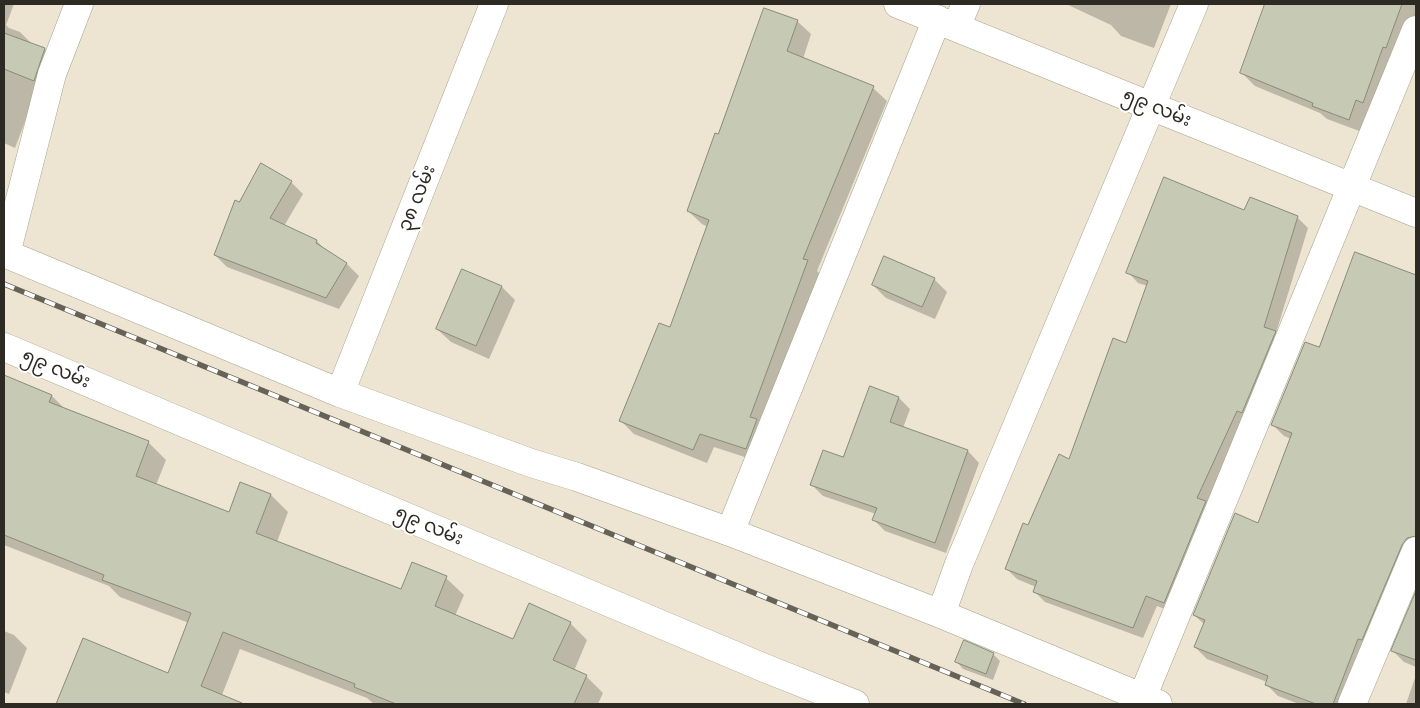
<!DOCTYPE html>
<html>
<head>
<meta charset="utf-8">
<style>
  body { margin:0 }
  #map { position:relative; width:1420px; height:708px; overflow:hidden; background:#ede5d1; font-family:Figtree,sans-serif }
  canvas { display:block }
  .frame { position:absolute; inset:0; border:5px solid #2d2a23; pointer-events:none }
</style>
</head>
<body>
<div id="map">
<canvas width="1420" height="708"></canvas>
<div class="frame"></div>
</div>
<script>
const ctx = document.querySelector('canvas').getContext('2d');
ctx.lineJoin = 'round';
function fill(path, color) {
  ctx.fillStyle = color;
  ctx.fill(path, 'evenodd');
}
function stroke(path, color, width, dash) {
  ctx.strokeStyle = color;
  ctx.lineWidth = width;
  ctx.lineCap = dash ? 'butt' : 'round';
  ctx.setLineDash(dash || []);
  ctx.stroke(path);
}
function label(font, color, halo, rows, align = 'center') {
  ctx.font = font + ' Figtree,"Noto Sans Myanmar",sans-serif';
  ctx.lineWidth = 4;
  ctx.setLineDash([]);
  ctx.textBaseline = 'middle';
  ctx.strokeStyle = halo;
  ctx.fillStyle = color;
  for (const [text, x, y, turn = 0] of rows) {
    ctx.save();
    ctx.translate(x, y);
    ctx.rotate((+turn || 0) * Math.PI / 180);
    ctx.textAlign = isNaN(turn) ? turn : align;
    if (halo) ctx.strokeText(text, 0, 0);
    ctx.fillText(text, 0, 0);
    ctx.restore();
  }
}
fill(new Path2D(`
  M4,4H14L6,25L9,28L20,32L33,45L45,49L60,64L37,90L15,148L4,143Z
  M1066,4H1171L1154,48L1121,36L1111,25Z
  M1266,4H1416V37L1362,132L1327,119L1320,113L1255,86L1242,73Z
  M797,21L811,34L803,59L873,88L887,101L817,271L821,275L760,462L714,447L707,463L634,434L621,421L671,329L708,227L702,224L688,211L719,136Z
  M291,182L303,194L284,226L317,241L327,252L347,264L359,276L339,309L227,267L215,255L240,203Z
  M1245,212L1297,217L1308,228L1276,333L1286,343L1175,613L1157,606L1143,638L1045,602L1034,591L1036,587L1017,579L1006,568L1028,527L1070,460L1126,345L1148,286L1138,283L1128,272Z
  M1355,254L1416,276V552L1349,704H1299L1278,696L1266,684L1267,682L1207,659L1195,647L1204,624L1194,615L1259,525L1291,439L1284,436L1272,424L1320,349Z
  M934,279L947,292L935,319L886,298L873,285Z
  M502,287L515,300L489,359L451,342L437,329Z
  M4,377L52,396L66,410L149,443L166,460L156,485L229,513L271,495L288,512L277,542L402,590L413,563L446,578L464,595L455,616L513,640L570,623L587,640L574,671L586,676L603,693L598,704H374L367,698L240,649L220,700L231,704H57L83,640L169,675L189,623L120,597L109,586L4,545Z
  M871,388L899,398L910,409L903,428L968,451L979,463L946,553L885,531L874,520L876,514L823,496L812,485L843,459Z
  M1416,594V667L1404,662L1393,651Z
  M4,631L14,635L27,648L9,694L4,692Z
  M993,654L1000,661L993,680L963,669L957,662Z
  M1416,675V704H1406Z`), '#0003');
const building = new Path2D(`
  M1265,4H1402L1386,48L1383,47L1363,103L1356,100L1349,120L1312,106L1313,103L1240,73Z
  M764,8L798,20L787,51L874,86L803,259L808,260L750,417L757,419L746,449L700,434L693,450L619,421L659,323L670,327L709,220L687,211L715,133L718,134Z
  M4,33L45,48L34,81L4,69Z
  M261,163L292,181L270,218L317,240L316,243L347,263L326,298L214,255L235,200L239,202Z
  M1164,177L1244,210L1250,197L1298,216L1264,327L1276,331L1242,413L1237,411L1197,498L1206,501L1164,603L1146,596L1133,628L1033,592L1037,581L1005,569L1023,523L1028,525L1059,454L1069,459L1113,338L1126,343L1148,281L1126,273Z
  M1355,252L1416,275V536L1407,538L1402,545L1362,640L1358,639L1333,704H1316L1265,685L1268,676L1194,647L1205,620L1193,615L1235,513L1258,523L1292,433L1271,425L1305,342L1319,347Z
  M884,256L935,278L922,307L872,285Z
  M462,269L502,286L476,346L436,329Z
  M4,375L52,395L49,402L149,441L136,476L229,512L240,482L271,494L256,533L401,589L412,562L447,576L435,606L513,639L529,603L571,622L553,660L587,675L574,704H396L354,687L355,684L223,632L201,686L242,703V704H56L83,638L168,673L191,613L102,580L104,575L4,535Z
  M870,386L899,397L890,422L968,450L935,543L872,520L877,508L810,485L823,450L843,457Z
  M1416,591V660L1391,651Z
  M964,640L994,653L986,674L955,662Z`);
fill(building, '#c6cab5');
stroke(building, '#878b77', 1);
const minor = new Path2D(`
  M898,4L1416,213
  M956,27L966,4
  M4,253L340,393L531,463L577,477L730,532L941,614L1158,704
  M6,254L52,74L79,4
  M4,347L762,667L855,704
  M340,393L494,4
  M730,532L937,19
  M941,614L959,564L1194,4
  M1142,698L1416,30
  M1352,704L1416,551`);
stroke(minor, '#a7a08c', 29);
stroke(minor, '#fff', 28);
const rail = new Path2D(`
  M4,284L1024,704`);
stroke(rail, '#666257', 5.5);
stroke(rail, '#fff', 4, [11]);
label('19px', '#2d2a23', '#fff', [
  ["၅၉ လမ်း",1157,108,22],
  ["၃၈ လမ်း",417,198,-68],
  ["၅၉ လမ်း",56,369,23],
  ["၅၉ လမ်း",429,526,23]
]);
</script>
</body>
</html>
